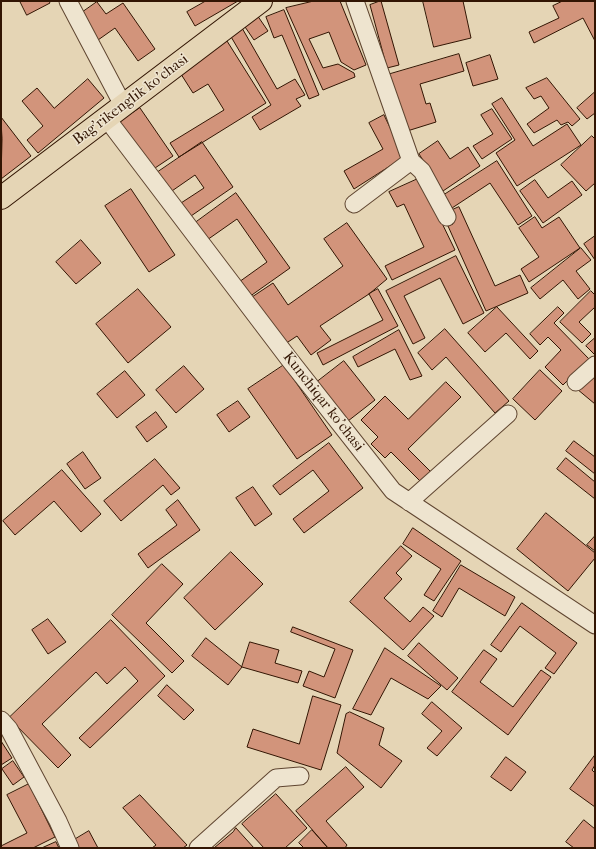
<!DOCTYPE html>
<html>
<head>
<meta charset="utf-8">
<style>
  body { margin:0 }
  #map { position:relative; width:596px; height:849px; overflow:hidden; background:#e5d5b5; font-family:"IM FELL French Canon",serif }
  canvas { display:block }
  .frame { position:absolute; inset:0; border:2px solid #321503; pointer-events:none }
</style>
</head>
<body>
<div id="map">
<canvas width="596" height="849"></canvas>
<div class="frame"></div>
</div>
<script>
const ctx = document.querySelector('canvas').getContext('2d');
ctx.lineJoin = 'round';
function fill(path, color) {
  ctx.fillStyle = color;
  ctx.fill(path, 'evenodd');
}
function stroke(path, color, width, dash) {
  ctx.strokeStyle = color;
  ctx.lineWidth = width;
  ctx.lineCap = dash ? 'butt' : 'round';
  ctx.setLineDash(dash || []);
  ctx.stroke(path);
}
function label(font, color, halo, rows, align = 'center') {
  ctx.font = font + ' "IM FELL French Canon",serif';
  ctx.lineWidth = 3;
  ctx.setLineDash([]);
  ctx.textBaseline = 'middle';
  ctx.strokeStyle = halo;
  ctx.fillStyle = color;
  for (const [text, x, y, turn = 0] of rows) {
    ctx.save();
    ctx.translate(x, y);
    ctx.rotate((+turn || 0) * Math.PI / 180);
    ctx.textAlign = isNaN(turn) ? turn : align;
    if (halo) ctx.strokeText(text, 0, 0);
    ctx.fillText(text, 0, 0);
    ctx.restore();
  }
}
const building = new Path2D(`
  M20,1H49L50,3L27,15Z
  M206,1H238L195,26L187,12Z
  M314,1H340L366,65L354,70L341,62L329,32L309,39L323,68L338,64L354,73L355,77L323,90L286,8Z
  M381,1L399,65L387,68L370,5Z
  M423,1H463L471,38L434,47Z
  M563,1H595V41L583,18L534,43L529,32L559,18L553,6Z
  M97,2L106,14L123,3L155,49L138,61L115,28L98,40L80,14Z
  M284,10L319,95L309,99L282,35L274,38L266,17Z
  M257,15L268,31L254,40L243,24Z
  M242,28L277,89L295,79L305,95L296,99L301,106L260,130L252,117L271,105L230,35Z
  M227,41L266,103L179,157L170,143L224,110L208,84L193,93L179,71Z
  M459,54L464,71L420,84L426,104L430,103L436,122L404,132L387,75Z
  M490,55L498,79L473,86L466,63Z
  M547,78L580,119L572,126L568,122L561,125L557,120L534,133L527,124L549,108L541,96L534,99L526,88Z
  M88,79L104,98L38,153L27,140L43,126L22,101L37,88L54,108Z
  M595,92V113L587,119L577,108Z
  M502,98L533,146L567,124L581,145L517,186L496,153L515,140L492,104Z
  M140,108L173,156L152,170L119,122Z
  M492,109L512,139L482,159L473,146L493,134L481,115Z
  M384,115L404,157L354,189L344,171L383,149L369,123Z
  M1,117L31,156L1,179L2,139Z
  M592,136L595,139V183L586,191L561,165Z
  M438,141L450,159L468,147L480,166L443,191L419,154Z
  M202,142L233,187L191,216L181,203L204,188L195,175L169,193L155,174Z
  M497,161L532,216L518,225L490,183L452,208L444,195Z
  M420,178L455,250L392,280L385,266L424,247L404,204L397,207L389,192Z
  M535,180L548,198L572,181L582,195L543,223L520,191Z
  M131,189L175,255L149,272L105,206Z
  M236,193L290,268L249,297L239,282L267,262L237,219L207,240L195,223Z
  M459,207L495,286L520,275L528,293L486,311L448,226L453,224L448,212Z
  M535,217L542,228L559,217L580,248L529,282L521,269L539,257L519,228Z
  M347,223L387,279L369,294L320,326L331,340L311,355L297,336L282,346L249,299L273,283L288,305L343,266L324,239Z
  M595,236V260L584,244Z
  M81,240L101,263L76,284L56,262Z
  M581,248L591,260L576,271L590,289L578,299L563,280L540,299L531,288Z
  M456,256L484,313L463,324L440,278L404,296L425,338L413,344L386,291Z
  M138,289L171,327L128,363L96,324Z
  M378,289L398,326L323,365L317,353L383,320L369,294Z
  M591,291L595,295V307L579,322L591,334L582,343L560,322Z
  M497,307L538,351L530,359L506,333L485,352L468,333Z
  M558,307L564,313L554,323L589,359L563,385L545,367L561,350L548,337L540,345L530,334Z
  M445,329L509,401L495,413L446,357L432,370L418,353Z
  M399,330L422,376L410,380L395,349L358,367L353,357Z
  M595,338V355L586,346Z
  M344,361L375,400L348,421L317,382Z
  M284,365L332,435L297,459L248,389Z
  M184,366L204,389L176,413L156,390Z
  M540,370L562,391L535,420L513,399Z
  M125,371L145,395L117,418L97,394Z
  M595,373V404L577,389Z
  M446,382L461,397L408,449L432,473L422,483L391,452L385,458L371,444L378,437L361,420L385,396L408,419Z
  M238,401L250,417L229,432L217,415Z
  M156,412L167,427L147,442L136,427Z
  M574,441L595,457V474L566,451Z
  M329,443L363,488L304,533L293,519L329,491L313,470L280,495L273,486Z
  M83,452L101,478L85,489L67,464Z
  M566,458L595,482V499L557,469Z
  M155,459L180,488L171,495L163,485L121,521L104,501Z
  M62,470L101,514L81,532L54,501L15,535L3,521Z
  M253,487L272,514L255,526L236,498Z
  M178,500L200,530L148,568L138,554L177,525L166,510Z
  M546,513L595,553V558L568,591L517,549Z
  M413,528L461,561L434,601L424,595L441,569L403,544Z
  M595,536V551L587,545Z
  M401,546L412,556L396,573L402,579L384,598L410,622L423,607L434,616L403,650L350,602Z
  M231,552L263,584L215,630L184,598Z
  M162,564L183,584L146,623L184,661L172,673L112,615Z
  M461,565L515,597L505,616L459,588L442,617L433,611Z
  M522,603L577,643L554,674L545,668L556,653L520,626L501,652L491,645Z
  M48,619L66,642L48,654L32,630Z
  M111,620L165,676L90,748L79,738L138,681L125,667L107,684L96,672L42,724L71,755L58,768L9,718Z
  M293,627L353,650L335,698L303,686L309,671L324,677L335,649L291,632Z
  M206,638L242,667L228,685L192,656Z
  M250,642L279,650L275,663L302,671L298,683L242,667Z
  M419,643L458,678L447,690L408,656Z
  M385,648L441,686L428,699L391,678L371,715L353,709Z
  M484,650L497,659L480,682L513,707L541,670L551,677L508,735L452,692Z
  M167,685L194,710L184,720L158,696Z
  M313,696L341,705L321,770L247,747L253,729L299,744Z
  M432,702L462,728L437,756L427,748L442,731L422,714Z
  M350,712L384,728L379,745L402,761L381,788L337,753L346,714Z
  M1,741L12,758L1,765Z
  M595,755V765L592,770L595,773V807L570,789Z
  M506,757L526,772L511,791L491,777Z
  M13,761L24,777L13,785L2,769Z
  M346,767L364,787L326,821L347,845L345,848H328L296,811Z
  M29,784L55,837L33,848H1V846L27,833L7,795Z
  M276,794L307,828L285,848H264L242,824Z
  M140,795L187,845L183,848H152L156,845L123,808Z
  M584,820L595,829V848H574L566,842Z
  M236,828L254,848H214L233,832Z
  M312,830L328,848H304L299,843Z
  M89,831L98,848H78L74,840Z
  M56,842L59,848H42Z`);
fill(building, '#d2947b');
stroke(building, '#321503', 1);
const minor = new Path2D(`
  M68,1L124,107
  M107,119L289,359L393,491L595,625
  M411,161L422,171L447,217
  M354,204L411,161L355,1
  M576,382L595,365
  M409,502L508,414
  M1,720L9,729L58,821L70,848
  M198,848L276,778L300,776`);
const major = new Path2D(`
  M1,198L261,1`);
stroke(minor, '#5f4530', 19);
stroke(major, '#321503', 24);
stroke(minor, '#eee4cf', 17);
stroke(major, '#e5d5b5', 22);
label('15px', '#321503', '#eee4cf', [
  ["Bag'rikenglik ko'chasi",131,100,-37],
  ["Kunchiqar ko'chasi",323,402,52]
]);
</script>
</body>
</html>
